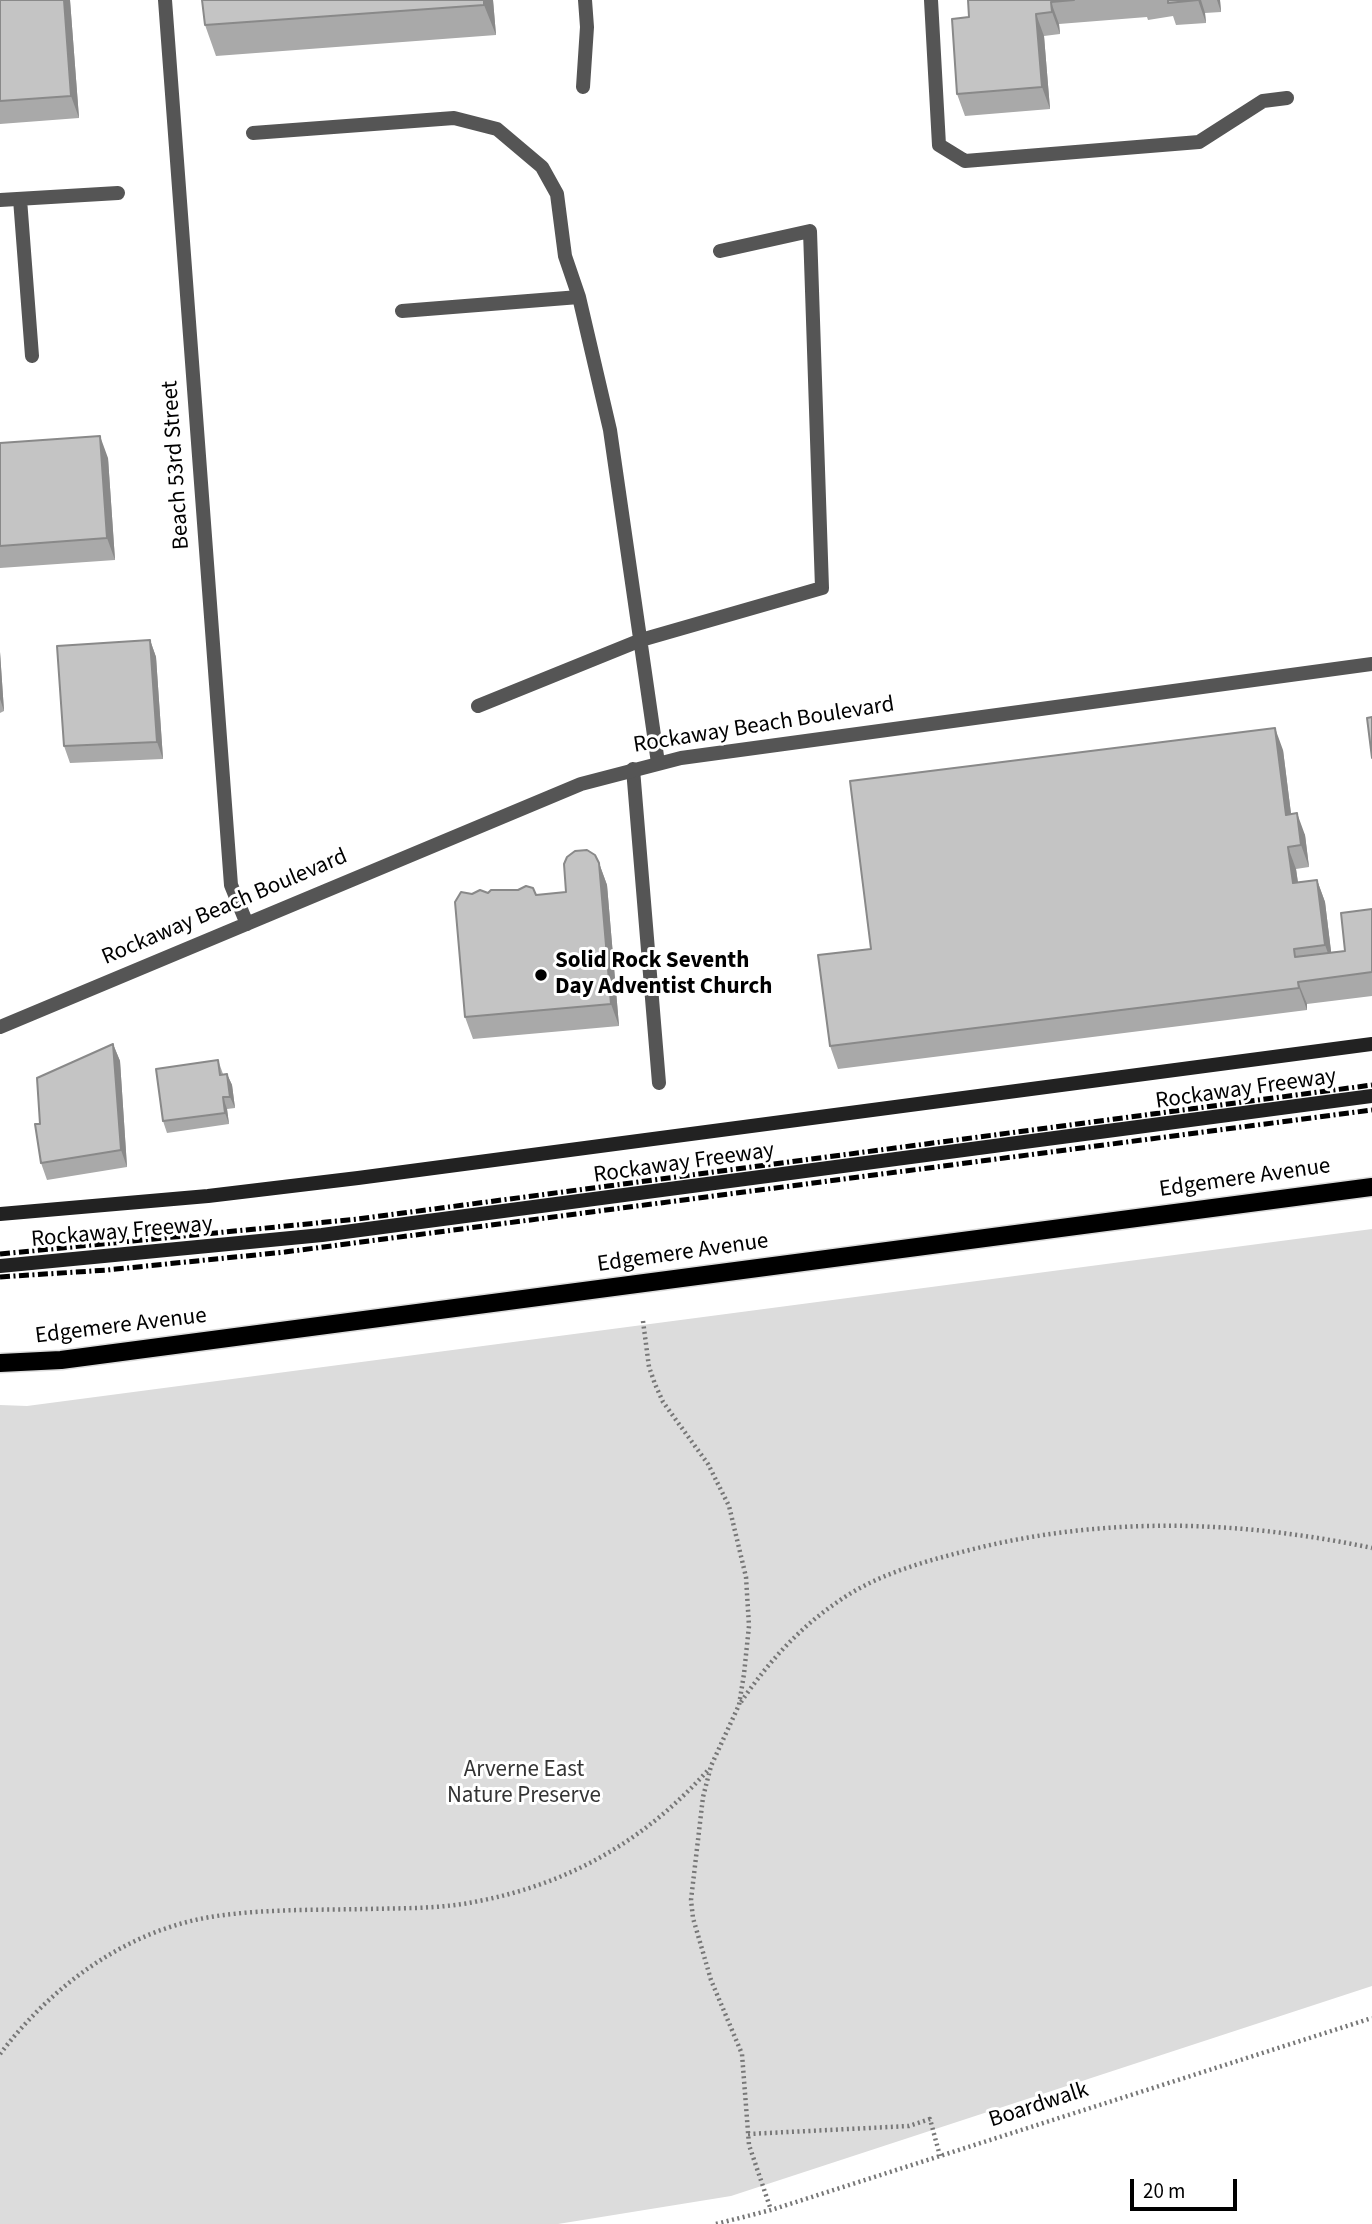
<!DOCTYPE html>
<html>
<head>
<meta charset="utf-8">
<style>
  body { margin:0 }
  #map { position:relative; width:1372px; height:2224px; overflow:hidden; background:#fff; font-family:"Source Sans 3",sans-serif }
  canvas { display:block }
  .scale { position:absolute; left:1130px; top:2179px; width:107px; height:32px; box-sizing:border-box; border:4px solid #000; border-top:0; padding-left:9px; font-size:21px; line-height:24px; white-space:nowrap; color:#000; -webkit-text-stroke:5px #fff; paint-order:stroke }
</style>
</head>
<body>
<div id="map">
<canvas width="1372" height="2224"></canvas>
<div class="scale">20 m</div>
</div>
<script>
const ctx = document.querySelector('canvas').getContext('2d');
ctx.lineJoin = 'round';
function fill(path, color) {
  ctx.fillStyle = color;
  ctx.fill(path, 'evenodd');
}
function stroke(path, color, width, dash) {
  ctx.strokeStyle = color;
  ctx.lineWidth = width;
  ctx.lineCap = dash ? 'butt' : 'round';
  ctx.setLineDash(dash || []);
  ctx.stroke(path);
}
function label(font, color, halo, rows, align = 'center') {
  ctx.font = font + ' "Source Sans 3",sans-serif';
  ctx.lineWidth = 6;
  ctx.setLineDash([]);
  ctx.textBaseline = 'middle';
  ctx.strokeStyle = halo;
  ctx.fillStyle = color;
  for (const [text, x, y, turn = 0] of rows) {
    ctx.save();
    ctx.translate(x, y);
    ctx.rotate((+turn || 0) * Math.PI / 180);
    ctx.textAlign = isNaN(turn) ? turn : align;
    if (halo) ctx.strokeText(text, 0, 0);
    ctx.fillText(text, 0, 0);
    ctx.restore();
  }
}
fill(new Path2D(`
  M1372,1229V1986L731,2196L558,2224H0V1405L27,1406Z`), '#dcdcdc');
const primary = new Path2D(`
  M0,1363L61,1360L1372,1187`);
stroke(primary, '#dbdbdb', 21);
stroke(new Path2D(`
  M643,1321L649,1367L655,1384L663,1402L708,1464L729,1506L746,1577L749,1626L744,1674L739,1705L711,1766L703,1797L691,1900L693,1918L711,1980L742,2054L749,2145L771,2210
  M741,1702C767,1664 798,1629 836,1603C872,1577 915,1564 958,1553C1095,1516 1234,1519 1372,1548
  M0,2054C55,1982 132,1926 224,1915C271,1909 320,1910 367,1909C404,1908 442,1909 479,1901C571,1883 647,1839 709,1769
  M748,2134L909,2126L930,2119L940,2156
  M716,2224L771,2210L1372,2018`), '#777', 4.5, [2, 3.5]);
stroke(new Path2D(`
  M931,0L939,145L965,161L1199,142L1263,101L1287,98
  M253,133L454,118L497,129L542,167L557,194L565,256L579,297L610,430L658,763
  M20,199L32,356
  M0,200L118,193
  M402,311L579,297
  M478,706L641,640L822,588L810,231L720,251
  M633,769L659,1083`), '#555', 14);
stroke(new Path2D(`
  M165,0L231,885L247,924
  M583,87L587,27L585,0
  M0,1027L581,784L681,758L1372,664`), '#555', 14);
stroke(new Path2D(`
  M0,1214L208,1196L358,1178L1372,1044
  M0,1266L322,1235L1372,1096`), '#222', 14);
stroke(primary, '#000', 18);
stroke(new Path2D(`
  M0,1254L358,1219L1372,1085
  M0,1277L107,1270L285,1252L1372,1110`), '#000', 5, [10, 3.5, 2, 3.5]);
fill(new Path2D(`
  M0,0H70L79,118L0,124Z
  M493,0L496,35L216,56L205,25Z
  M968,0H1220L1221,12L1205,13L1206,23L1176,25L1173,16L1148,20L1147,17L1059,24L1060,34L1044,36L1050,109L965,116L957,94L969,17Z
  M0,443L108,458L115,560L0,568Z
  M150,640L156,657L163,759L70,763L64,746Z
  M0,652L4,711L0,713Z
  M1283,750L1291,814L1305,835L1309,867L1296,869L1298,882L1317,880L1325,902L1331,952L1345,951L1372,909V996L1307,1004V1010L838,1069L830,1046L871,949Z
  M599,863L607,885L619,1026L473,1039L465,1017L472,894L488,893L536,895L566,892Z
  M113,1044L120,1061L127,1167L47,1180L41,1163L40,1124Z
  M218,1060L223,1074H227L232,1085L235,1108L227,1109L229,1124L167,1133L163,1121Z`), '#a9a9a9');
fill(new Path2D(`
  M64,0H70L79,118L71,96Z
  M484,0H493L496,35L484,5Z
  M1198,0H1201L1205,13L1206,23Z
  M1217,0H1220L1221,12Z
  M1051,2L1059,24L1060,34L1052,12Z
  M1036,14L1044,36L1050,109L1042,87Z
  M100,436L108,458L115,560L107,538Z
  M150,640L156,657L163,759L157,742Z
  M0,652L4,711L0,699Z
  M1275,728L1283,750L1294,837L1286,815Z
  M1297,813L1305,835L1309,867L1301,845Z
  M1288,847L1296,869L1301,905L1293,883Z
  M599,863L607,885L619,1026L611,1004Z
  M1317,880L1325,902L1333,967L1325,945Z
  M1298,982L1307,1004V1010L1299,988Z
  M113,1044L120,1061L127,1167L121,1150Z
  M227,1074L232,1085L235,1108L230,1097Z
  M223,1097L227,1109L229,1124L225,1113Z`), '#898989');
const building = new Path2D(`
  M0,0H64L71,96L0,101Z
  M202,0H484V5L205,25Z
  M968,0H1074L1051,2L1052,12L1036,14L1042,87L957,94L952,19L969,17Z
  M1168,0H1198L1168,3Z
  M100,436L107,538L0,546V443Z
  M150,640L157,742L64,746L57,646Z
  M1372,717V758L1367,718Z
  M1275,728L1286,815L1297,813L1301,845L1288,847L1293,883L1317,880L1325,945L1294,949L1295,957L1345,951L1341,913L1372,909V972L1298,982L1299,988L830,1046L818,955L871,949L850,781Z
  M587,850L595,855L599,863L611,1004L465,1017L455,902L461,892L472,894L480,890L488,893L491,890H518L526,886L533,888L536,895L566,892L564,864L567,857L575,851Z
  M113,1044L121,1150L41,1163L35,1124H40L37,1078Z
  M218,1060L220,1075L227,1074L230,1097H223L225,1113L163,1121L156,1069Z`);
fill(building, '#c4c4c4');
stroke(building, '#898989', 2);
for (const [x, y, r, color] of [
  [541,975,7,"#000"]
]) {
  const dot = new Path2D();
  dot.arc(x, y, r, 0, 2 * Math.PI);
  ctx.fillStyle = color;
  ctx.fill(dot);
  stroke(dot, '#fff', 2.5);
}
label('23px', '#000', '#fff', [
  ["Beach 53rd Street",177,465,-94],
  ["Rockaway Beach Boulevard",764,726,-9],
  ["Rockaway Beach Boulevard",225,908,-23],
  ["Rockaway Freeway",1246,1090,-8],
  ["Rockaway Freeway",684,1164,-8],
  ["Edgemere Avenue",1245,1179,-8],
  ["Rockaway Freeway",122,1233,-5],
  ["Edgemere Avenue",683,1254,-8],
  ["Edgemere Avenue",121,1327,-7],
  ["Boardwalk",1039,2106,-18]
]);
label('bold 23px', '#000', '#fff', [
  ["Solid Rock Seventh",555,962],
  ["Day Adventist Church",555,988]
], 'left');
label('23px', '#333', '#fff', [
  ["Arverne East",524,1771],
  ["Nature Preserve",524,1797]
]);
</script>
</body>
</html>
